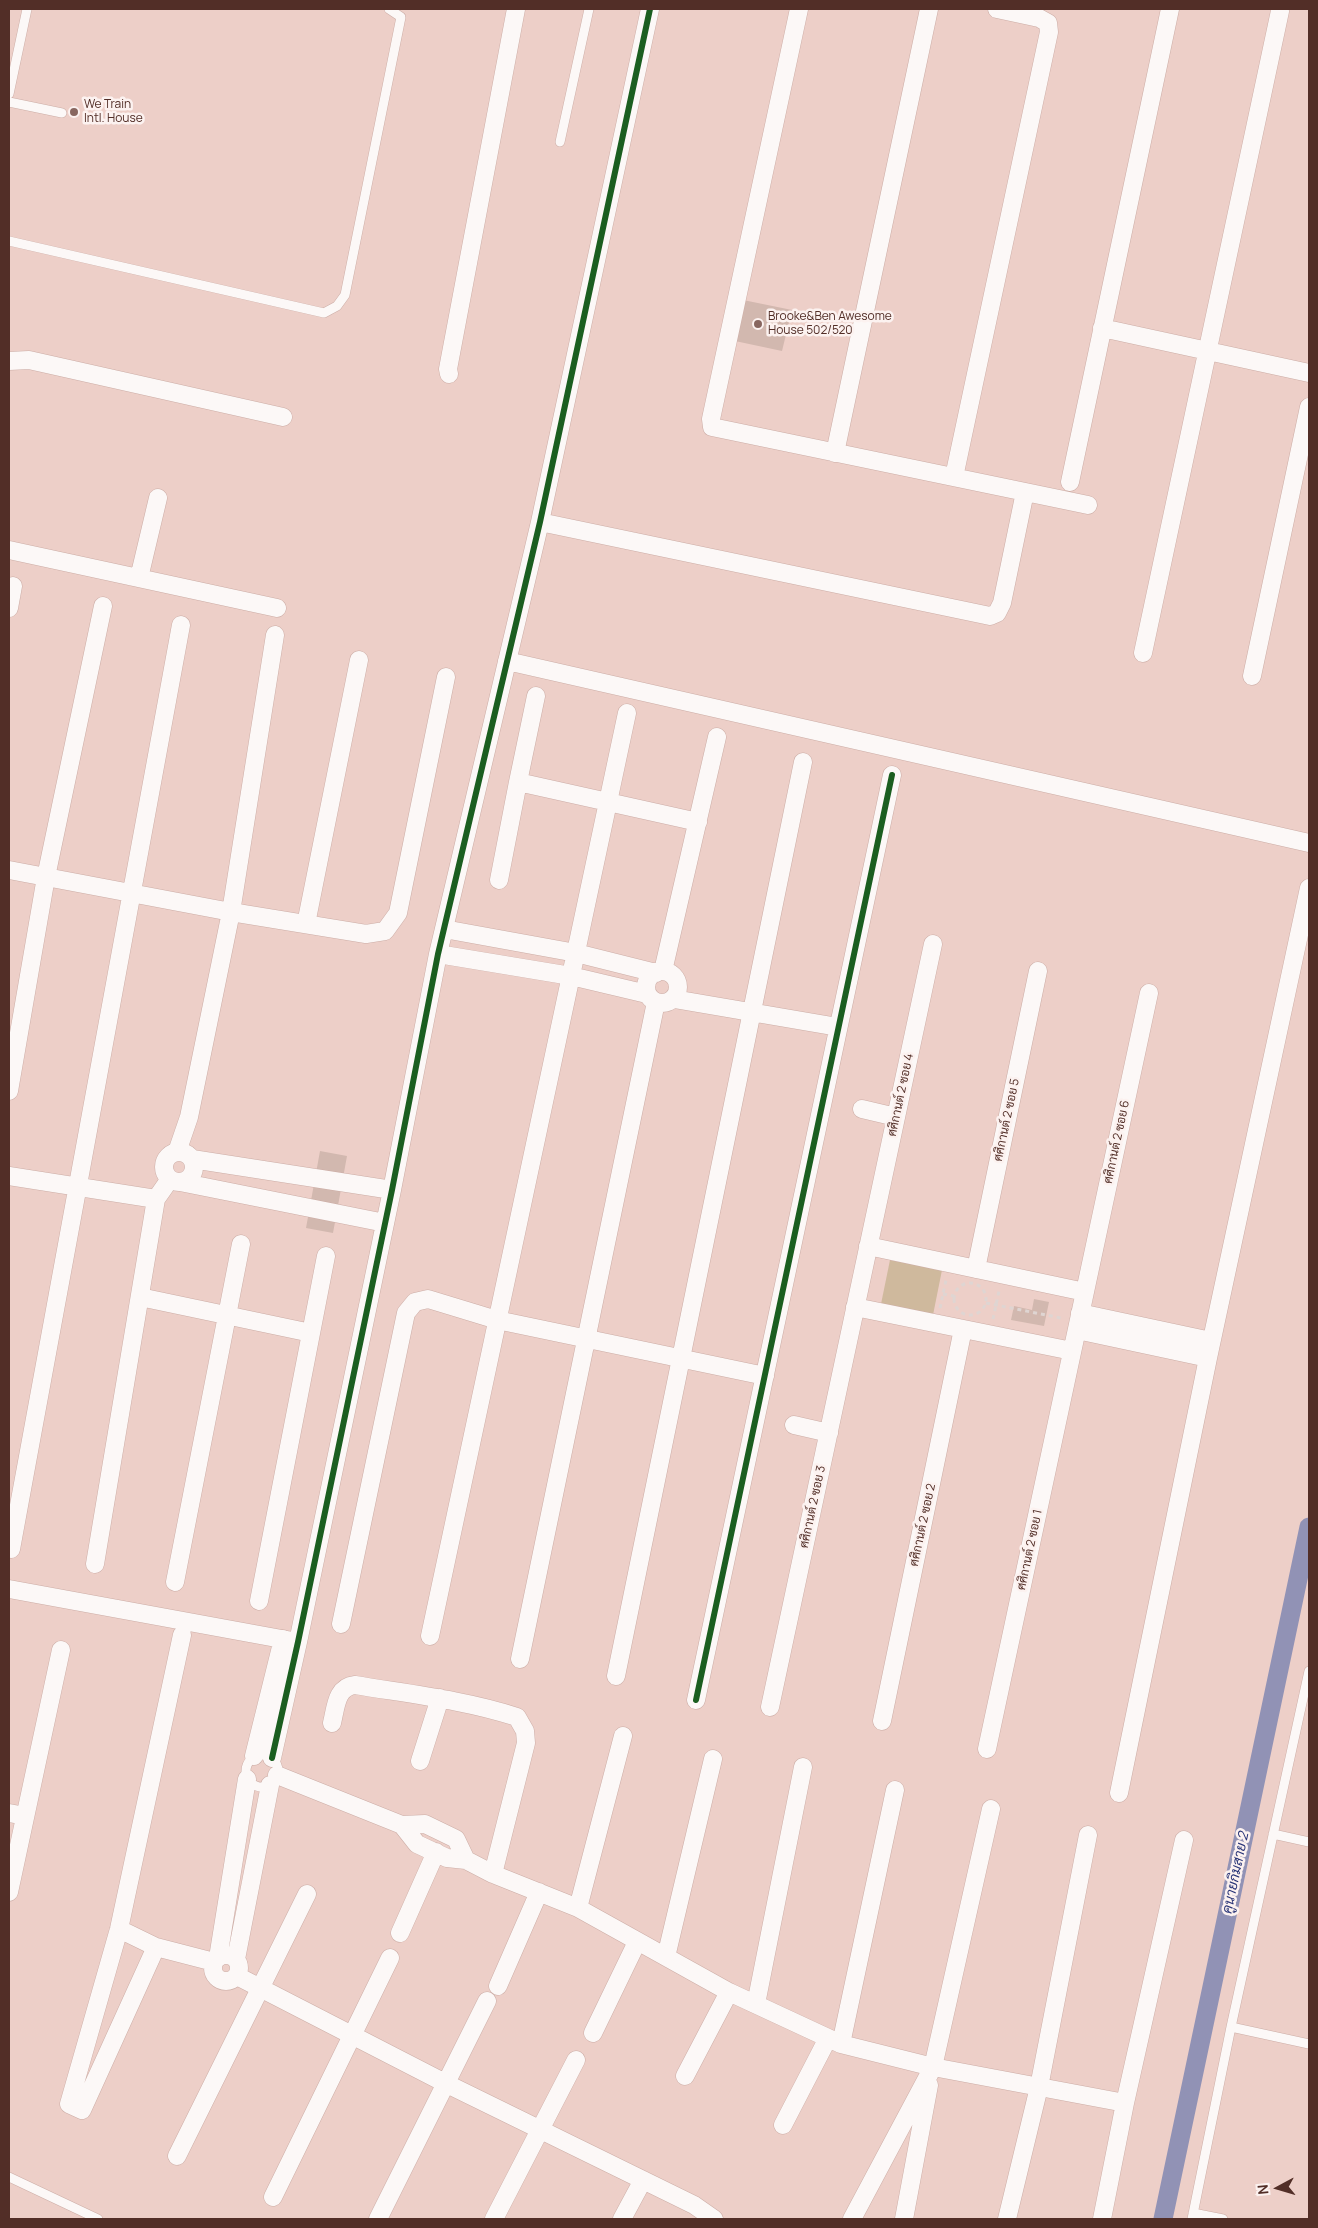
<!DOCTYPE html>
<html>
<head>
<meta charset="utf-8">
<style>
  body { margin:0 }
  #map { position:relative; width:1318px; height:2228px; overflow:hidden; background:#edcfc8; font-family:Manrope,sans-serif }
  canvas { display:block }
  .frame { position:absolute; inset:0; border:10px solid #522e27; pointer-events:none }
  .north { position:absolute; left:1253px; top:2163px; width:50px; height:50px; -webkit-text-stroke:4px #fcf2f0; paint-order:stroke; rotate:264deg; font-size:14px; font-weight:700; line-height:20px; text-align:center; color:#522e27 }
  .north::after { content:''; display:block; margin:auto; width:18px; height:22px; background:#522e27; clip-path:polygon(50% 0,100% 100%,50% 72%,0 100%) }
</style>
</head>
<body>
<div id="map">
<canvas width="1318" height="2228"></canvas>
<div class="frame"></div>
<div class="north">N</div>
</div>
<script>
const ctx = document.querySelector('canvas').getContext('2d');
ctx.lineJoin = 'round';
function fill(path, color) {
  ctx.fillStyle = color;
  ctx.fill(path, 'evenodd');
}
function stroke(path, color, width, dash) {
  ctx.strokeStyle = color;
  ctx.lineWidth = width;
  ctx.lineCap = dash ? 'butt' : 'round';
  ctx.setLineDash(dash || []);
  ctx.stroke(path);
}
function label(font, color, halo, rows, align = 'center') {
  ctx.font = font + ' Manrope,Sarabun,sans-serif';
  ctx.lineWidth = 5;
  ctx.setLineDash([]);
  ctx.textBaseline = 'middle';
  ctx.strokeStyle = halo;
  ctx.fillStyle = color;
  for (const [text, x, y, turn = 0] of rows) {
    ctx.save();
    ctx.translate(x, y);
    ctx.rotate((+turn || 0) * Math.PI / 180);
    ctx.textAlign = isNaN(turn) ? turn : align;
    if (halo) ctx.strokeText(text, 0, 0);
    ctx.fillText(text, 0, 0);
    ctx.restore();
  }
}
fill(new Path2D(`
  M890,1260L942,1270L933,1315L881,1304Z`), '#cfb99d');
stroke(new Path2D(`
  M1163,2219L1309,1527`), '#9192b5', 19);
fill(new Path2D(`
  M743,300L792,310L782,351L735,341Z
  M320,1151L347,1156L333,1233L306,1228Z
  M1034,1299L1049,1302L1044,1326L1011,1320L1014,1306L1032,1310Z`), '#d2b8af');
const service = new Path2D(`
  M9,94L27,9
  M9,102L62,113
  M560,142L589,9
  M9,241L324,313L337,306L345,295L401,17L389,9
  M246 1771a16 16 0 1 1 32 0a16 16 0 1 1-32 0Z
  M1273,1834L1309,1842
  M1231,2027L1309,2044
  M9,2177L98,2219
  M1193,2213L1223,2219
  M1192,2219L1231,2027L1309,1671`);
const minor = new Path2D(`
  M799,9L711,419L712,427L1088,505
  M1102,328L1309,373
  M9,361L29,360L283,417
  M449,374L448,369L516,9
  M835,453L929,9
  M954,477L1049,32L1048,23L1039,18L997,9
  M1070,482L1170,9
  M540,522L990,616L997,613L1002,603L1025,492
  M9,550L277,608
  M139,578L158,498
  M9,608L13,586
  M1143,653L1280,11
  M507,661L1309,843
  M1252,676L1309,407
  M536,696L518,782L698,822
  M9,870L231,912L366,934L385,931L398,913L446,677
  M499,880L518,782
  M306,924L359,660
  M444,929L576,953L656,973
  M438,954L571,976L647,994
  M663,971L717,737
  M646 987a16 16 0 1 1 32 0a16 16 0 1 1-32 0Z
  M674,999L838,1027
  M9,1091L46,877L103,606
  M862,1109L896,1117
  M177,1152L189,1117L231,912L275,635
  M164 1167a15 15 0 1 1 30 0a15 15 0 1 1-30 0Z
  M192,1159L392,1190
  M9,1176L156,1199
  M180,1182L385,1223
  M868,1246L1085,1292
  M976,1269L1038,971
  M140,1297L311,1333
  M855,1307L1072,1351
  M1080,1313L1211,1341
  M1077,1330L1208,1358
  M794,1425L829,1433
  M11,1549L181,625
  M95,1564L156,1199L170,1179
  M175,1582L241,1244
  M9,1589L298,1642
  M259,1601L326,1256
  M341,1624L406,1313L415,1302L428,1299L497,1320L765,1376
  M430,1636L627,713
  M520,1659L656,1002
  M616,1676L803,762
  M696,1700L892,775
  M770,1707L933,944
  M882,1721L963,1329
  M332,1723C336,1707 336,1687 355,1685C409,1694 465,1700 517,1717L525,1731L526,1743L493,1874
  M987,1749L1149,993
  M254,1756L283,1639
  M272,1758L298,1642L392,1190L438,954L540,522L650,9
  M420,1761L440,1698
  M277,1775L402,1825L425,1824L456,1839L466,1860
  M1119,1793L1208,1358L1309,888
  M9,1813L25,1816
  M402,1825L417,1844L447,1858L466,1860L493,1874L578,1908L729,1992L841,2044L933,2067L1125,2103
  M9,1892L61,1650
  M578,1908L623,1736
  M119,1929L156,1947L214,1962
  M400,1933L436,1852
  M156,1947L82,2110L69,2104L119,1929L182,1635
  M213 1968a13 13 0 1 1 26 0a13 13 0 1 1-26 0Z
  M666,1957L713,1759
  M218,1958L247,1779
  M236,1959L270,1785
  M237,1976L445,2083L694,2205L714,2219
  M498,1986L539,1892
  M756,2004L803,1767
  M593,2033L637,1942
  M841,2044L895,1790
  M685,2076L729,1992
  M783,2125L828,2038
  M177,2156L307,1894
  M273,2197L390,1958
  M378,2219L487,2001
  M494,2219L576,2060
  M622,2219L643,2180
  M852,2219L933,2067L991,1809
  M904,2219L929,2085
  M1007,2219L1039,2087L1088,1835
  M1102,2219L1125,2103L1184,1840`);
stroke(service, '#ccada6', 10);
stroke(minor, '#ccada6', 19);
stroke(new Path2D(`
  M954 1299a16 16 0 1 1 32 0a16 16 0 1 1-32 0Z
  M943,1294L954,1296
  M986,1303L1061,1318
  M940,1308L946,1280
  M993,1319L999,1291`), '#dfd5d2', 3, [4, 4]);
stroke(service, '#fcf8f7', 9);
stroke(minor, '#fcf8f7', 18);
stroke(new Path2D(`
  M696,1700L892,775
  M272,1758L298,1642L392,1190L438,954L540,522L650,9`), '#1b5e20', 6);
for (const [x, y, r, color] of [
  [74,112,5,"#88665f"],
  [758,324,5,"#88665f"]
]) {
  const dot = new Path2D();
  dot.arc(x, y, r, 0, 2 * Math.PI);
  ctx.fillStyle = color;
  ctx.fill(dot);
  stroke(dot, '#fcf2f0', 2);
}
label('12px', '#522e27', '#fcf2f0', [
  ["We Train",84,105],
  ["Intl. House",84,119],
  ["Brooke&Ben Awesome",768,317],
  ["House 502/520",768,331]
], 'left');
label('12px', '#522e27', '#fcf2f0', [
  ["ศศิกานต์ 2 ซอย 4",901,1095,-78],
  ["ศศิกานต์ 2 ซอย 5",1007,1120,-78],
  ["ศศิกานต์ 2 ซอย 6",1117,1142,-78],
  ["ศศิกานต์ 2 ซอย 3",813,1507,-78],
  ["ศศิกานต์ 2 ซอย 2",923,1525,-78],
  ["ศศิกานต์ 2 ซอย 1",1030,1550,-78]
]);
label('italic 14px', '#283477', '#fcf2f0', [
  ["คูนายกิมสาย 2",1236,1873,-78]
]);
</script>
</body>
</html>
